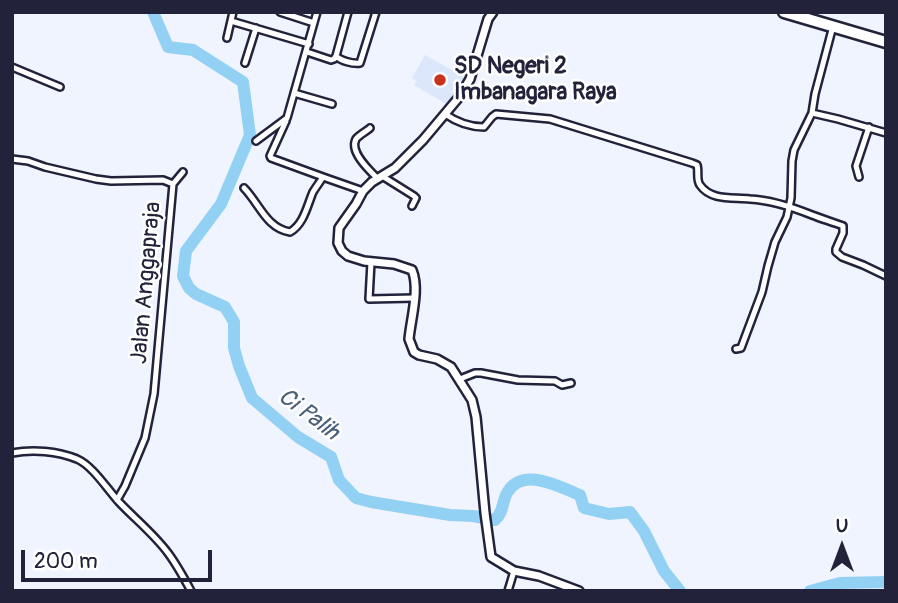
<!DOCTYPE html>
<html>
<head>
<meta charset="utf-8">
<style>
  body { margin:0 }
  #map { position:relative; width:898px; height:603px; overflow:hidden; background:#eff4fe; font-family:Pangolin,sans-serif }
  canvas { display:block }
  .frame { position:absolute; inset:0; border:14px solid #22223b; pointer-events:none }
  .north { position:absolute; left:807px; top:512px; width:70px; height:70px; -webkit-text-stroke:5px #fff; paint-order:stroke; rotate:0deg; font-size:19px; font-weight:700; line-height:28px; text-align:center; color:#22223b }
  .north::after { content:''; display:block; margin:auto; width:24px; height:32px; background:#22223b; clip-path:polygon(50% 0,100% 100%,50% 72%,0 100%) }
  .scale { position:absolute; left:21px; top:550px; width:191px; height:32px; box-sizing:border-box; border:4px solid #22223b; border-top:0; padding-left:9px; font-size:21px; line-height:24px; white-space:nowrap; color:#22223b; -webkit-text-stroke:5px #fff; paint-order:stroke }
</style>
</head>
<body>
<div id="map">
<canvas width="898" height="603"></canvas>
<div class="frame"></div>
<div class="north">U</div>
<div class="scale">200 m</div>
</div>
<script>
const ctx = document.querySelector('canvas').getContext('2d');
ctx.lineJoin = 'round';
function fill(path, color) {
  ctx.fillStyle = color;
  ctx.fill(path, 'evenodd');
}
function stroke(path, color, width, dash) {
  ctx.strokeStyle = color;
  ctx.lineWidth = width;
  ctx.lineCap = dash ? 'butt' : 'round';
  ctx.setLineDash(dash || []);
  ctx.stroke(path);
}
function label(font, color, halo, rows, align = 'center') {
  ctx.font = font + ' Pangolin,sans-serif';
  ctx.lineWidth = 5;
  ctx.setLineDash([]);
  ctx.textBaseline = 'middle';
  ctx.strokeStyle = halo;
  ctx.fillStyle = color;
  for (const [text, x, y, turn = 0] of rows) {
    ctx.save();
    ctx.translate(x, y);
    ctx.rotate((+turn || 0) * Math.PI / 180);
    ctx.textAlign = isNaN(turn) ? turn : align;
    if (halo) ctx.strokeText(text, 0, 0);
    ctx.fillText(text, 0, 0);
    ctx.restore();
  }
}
fill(new Path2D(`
  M425,55L466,78L457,95L448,105L414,85L417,81L412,78Z`), '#dce7fc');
stroke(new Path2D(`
  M153,12L168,47L193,50L243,82L250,135L221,204L186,251L183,276L189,288L196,294L225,307L234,322V348L239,366L252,398L298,437L331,457L339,480L356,498L371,502L450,515L473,516L495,520C503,513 502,504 506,495C520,465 558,486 580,495L584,508L609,514L630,512L644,531L664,571L680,591
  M810,591L840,583L886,582`), '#92d1f3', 12);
const minor = new Path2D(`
  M280,12L314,23
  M231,21L309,44
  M227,38L233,12
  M307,52L331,60L334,59L336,56C341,61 353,64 360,63L376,12
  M336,56L348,12
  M245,63L256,28
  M12,67L60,87
  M294,93L332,104
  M812,113L838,119L886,133
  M445,114C458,123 469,127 484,127L492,117L496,114L550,119L692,163L697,165C699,171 696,180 700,185C711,201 733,197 750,199C772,200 792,207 812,215C822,219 833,222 843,226V233L836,249V252L842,257L863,265L886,276
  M286,121L270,156L271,158L323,177
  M370,128C367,131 359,135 356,139C349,152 370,171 378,179
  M256,141L287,118L317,12
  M12,159L28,161L45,167L96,179L111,181L163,180L173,184L154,394L145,438L125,486L117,500
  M382,176L414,196L416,198L412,206
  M859,177L856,166L869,127
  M173,184L183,172
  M244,188C259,203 266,228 290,232C304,224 307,206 313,192C316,187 320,182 323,177L363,191
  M371,262L369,299L415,298
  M736,349L741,348L762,292L768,266L775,242L787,217L791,198L792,161L794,150L812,113L815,94L833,26
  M460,379L475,373H481L518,380L555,381L562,385L571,383
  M12,453C33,449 57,451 77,459C93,466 107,489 119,502C135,519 154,534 168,553C177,565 184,578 191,591
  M508,591L514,571`);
const tertiary = new Path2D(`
  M493,12L488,19L470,79L460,96L423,140L395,168L372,182L363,191L356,204L339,228L338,243L342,251L348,256L364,261L394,264L412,270C420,289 411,318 409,339L414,352L419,355L437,359L451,367L472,400L476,417L485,513L491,557L514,571L539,576L579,591`);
const trunk = new Path2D(`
  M784,12L886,42`);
stroke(minor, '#22223b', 10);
stroke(tertiary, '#22223b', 12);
stroke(trunk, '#22223b', 15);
stroke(minor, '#fff', 5);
stroke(tertiary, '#fff', 7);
stroke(trunk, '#fff', 10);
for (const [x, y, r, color] of [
  [440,80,7,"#c8321e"]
]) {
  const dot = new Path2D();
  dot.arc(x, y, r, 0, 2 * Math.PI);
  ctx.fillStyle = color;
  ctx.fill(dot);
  stroke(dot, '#fff', 2.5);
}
label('bold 23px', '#22223b', '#fff', [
  ["SD Negeri 2",454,67],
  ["Imbanagara Raya",454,93]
], 'left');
label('23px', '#22223b', '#fff', [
  ["Jalan Anggapraja",147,283,-85]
]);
label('italic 24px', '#495f7b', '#fff', [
  ["Ci Palih",308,415,37]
]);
</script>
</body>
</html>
